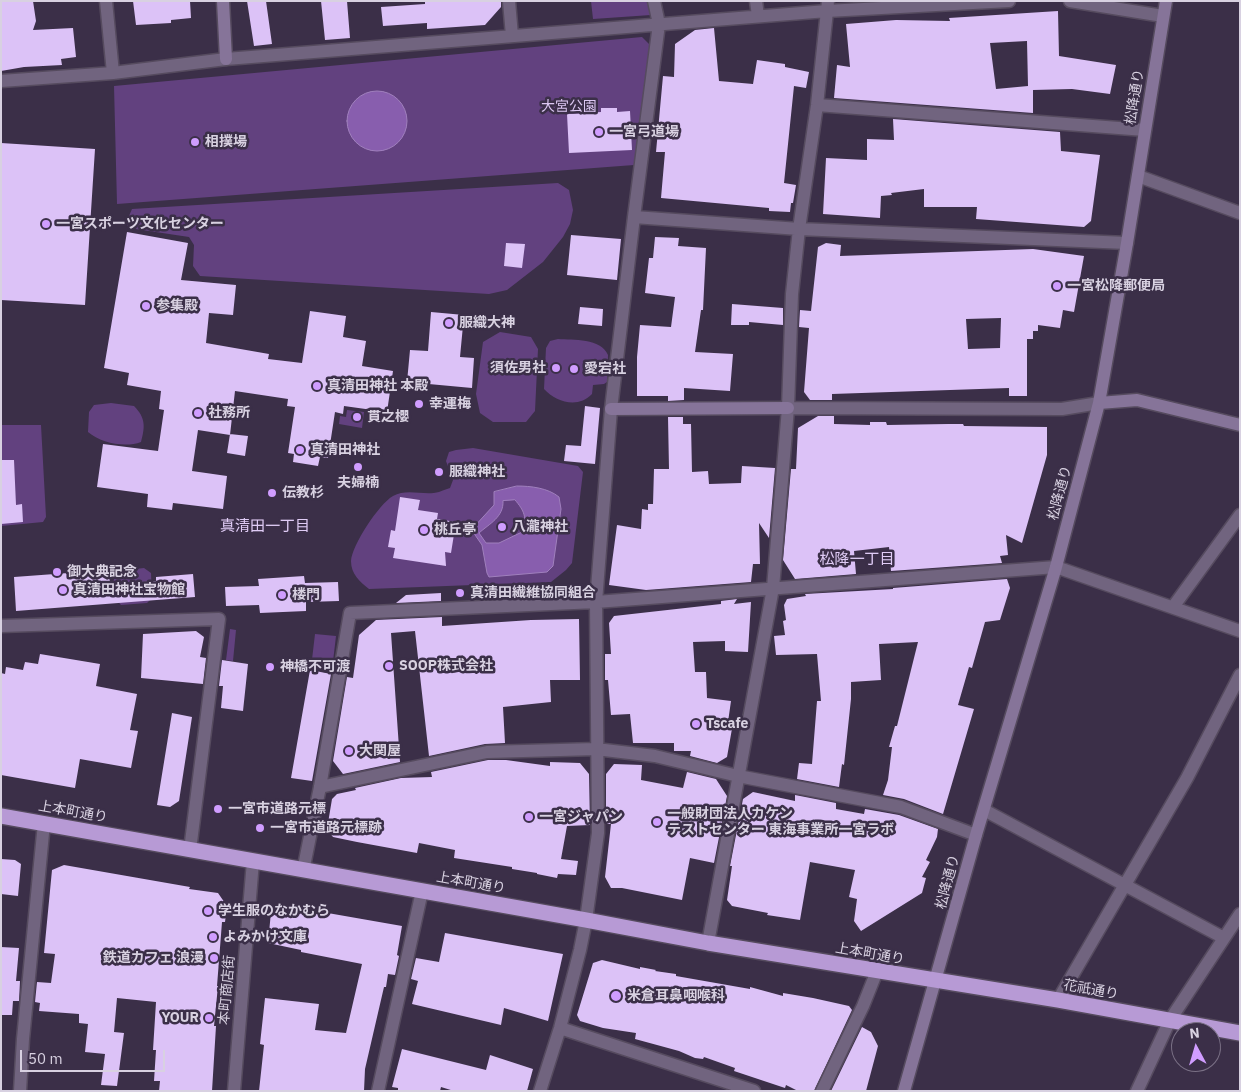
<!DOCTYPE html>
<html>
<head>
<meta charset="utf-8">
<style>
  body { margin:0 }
  #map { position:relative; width:1241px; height:1092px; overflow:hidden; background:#3b2f48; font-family:"IBM Plex Sans",sans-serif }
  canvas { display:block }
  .frame { position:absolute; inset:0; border:2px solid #d8d1e1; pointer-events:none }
  .north { position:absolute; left:1171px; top:1022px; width:50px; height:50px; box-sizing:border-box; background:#3b2f48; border:1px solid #7a7085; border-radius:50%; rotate:354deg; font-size:14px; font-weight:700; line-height:20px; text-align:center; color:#d8d1e1 }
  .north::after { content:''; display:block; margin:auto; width:18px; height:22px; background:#d09dff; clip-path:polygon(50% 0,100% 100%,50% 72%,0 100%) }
  .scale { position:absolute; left:20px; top:1050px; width:145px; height:22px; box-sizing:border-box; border:2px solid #d8d1e1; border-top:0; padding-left:6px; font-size:15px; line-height:18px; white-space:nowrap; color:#d8d1e1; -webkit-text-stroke:4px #3b2f48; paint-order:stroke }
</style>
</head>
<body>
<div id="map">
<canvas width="1241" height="1092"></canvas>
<div class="frame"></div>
<div class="north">N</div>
<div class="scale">50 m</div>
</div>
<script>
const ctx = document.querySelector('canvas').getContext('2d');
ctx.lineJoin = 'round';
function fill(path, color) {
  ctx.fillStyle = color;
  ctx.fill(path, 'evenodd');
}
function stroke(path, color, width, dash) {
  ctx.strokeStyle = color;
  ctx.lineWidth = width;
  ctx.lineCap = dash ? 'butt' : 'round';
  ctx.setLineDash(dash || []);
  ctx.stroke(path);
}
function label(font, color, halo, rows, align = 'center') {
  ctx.font = font + ' "IBM Plex Sans","Noto Sans JP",sans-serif';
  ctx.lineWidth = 5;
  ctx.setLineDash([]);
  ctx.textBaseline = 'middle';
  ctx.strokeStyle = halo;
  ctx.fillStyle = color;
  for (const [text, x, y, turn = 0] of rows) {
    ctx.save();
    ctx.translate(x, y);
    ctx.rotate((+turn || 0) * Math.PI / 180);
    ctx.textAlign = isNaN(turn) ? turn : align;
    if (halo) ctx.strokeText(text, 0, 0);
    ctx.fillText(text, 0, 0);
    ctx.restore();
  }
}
fill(new Path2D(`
  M591,1H649L651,15L593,19Z
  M642,37L650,45L634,165L117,204L114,86Z
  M558,183L569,190L573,210L570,224L563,237L543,262L507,290L489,294L200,276L193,266L194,245L189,237L129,228L126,223L132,209Z
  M500,332L531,337L538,349L535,411L526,422H493L480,413L476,394L483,342Z
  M558,339C573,340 601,338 608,355L607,382L604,384L593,385L592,394C578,409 556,402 544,389L546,348L550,341Z
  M111,403L134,406C146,418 145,427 141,442C125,448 101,443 88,432L89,412L94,405Z
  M347,410L364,412L362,428L339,424L340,416L346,417Z
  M1,425H41L46,517L43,522L1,526Z
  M473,448L578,466L583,472L572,563L566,570L551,582L369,589C360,582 351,574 351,561C352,545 379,504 393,496C407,488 424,496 439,492C442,491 446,489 450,488L453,480L446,461L449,452L456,450Z
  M144,568L151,573L152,598L147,603L121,605C113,596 110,581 118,571Z
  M230,629L236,630L233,661L226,660Z
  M315,634L336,636L332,670L311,668Z`), '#62417f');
const water = new Path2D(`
  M347 121a30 30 0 1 1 60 0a30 30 0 1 1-60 0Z
  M517,486C531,486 548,488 559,497L561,509L553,566L547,572L489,577L487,573L482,545L473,532V528L494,505V492ZM515,500C524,510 528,519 522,532L499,543H486L479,533C489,524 504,517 503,501Z`);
fill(water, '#885eae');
stroke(water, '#a080bd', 1);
fill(new Path2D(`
  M1,1H33L36,21L33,30L73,28L76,57L61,59L62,65L24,67L1,71Z
  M133,1H190L191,18L171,20V23L136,25Z
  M247,1H266L272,44L254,46Z
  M321,1H347L350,38L325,40Z
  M425,1H501V7L485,25L427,29V23L383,26L381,7L425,4Z
  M1058,11L1059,56L1116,65L1110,94L1072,89L1033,90V113L834,98L837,65L850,67L846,24L896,20L950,21L949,18ZM1027,41L1028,86L996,89L990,43Z
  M714,28L719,81L753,84L757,60L785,64V67L809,72L806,88L794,86L784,183L796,185L793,203H791L790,212L769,211V208L661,198L665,152H656L663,76L674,77L675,44L695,30Z
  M601,108H617V112L630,111L632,150L569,153L567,114L601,112Z
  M893,119L1060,132L1061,151L1100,155L1091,221L1084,227L976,219L977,207H924V189L891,193L892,195L881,196L880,218L823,214L826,158L867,160V139L894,140Z
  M1,143L95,149L85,305L1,300Z
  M127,232L188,243L181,280L236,285L233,315L209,313L206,343L269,354L268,359L302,363L310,311L346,316L343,337L366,341L362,366L393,371L387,412L344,406L343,414L335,412L328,458L320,457L318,466L293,462L294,454L288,453L295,407L287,406L288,399L235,391L230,435L198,430L192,471L227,476L223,509L173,503L172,510L147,507L148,494L97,487L103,444L158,451L164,410L159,409L161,391L127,385L129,373L104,368Z
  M571,235L621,239L617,280L567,275Z
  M655,237L679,238L678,246L706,248L703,310H701L695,352L733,354L730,391L684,388V400L668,401V396H637V357L640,325L671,327L675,297L645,293L649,258H653Z
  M506,243L525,244L522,268L504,266Z
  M826,243L841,245L840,256L1033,249L1084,256L1074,312L1063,310L1060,328L1038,325V331H1033V339H1027V396H1009V388L832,394V400H810L804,392L809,328L799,327L800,310L811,311L818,247ZM1001,318L1000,348L968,349L966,319Z
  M732,304L783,308V325L749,322V325H731Z
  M580,307L603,309L602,326L578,324Z
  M431,312L464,315L460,357L474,358L472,388L407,382L410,350L428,351Z
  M585,406L600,408L595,464L564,461L566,445L581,446Z
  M818,416H834V424L870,425V422H886L887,425L948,424H963L964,426L1047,427V455L1022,543L1006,535L1008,555L1000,556L1002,563L891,571L889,547L854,551L856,574L795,579L783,560L791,469H796L798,428Z
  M668,417H683V424H691L692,472L708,471L709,484L741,483L742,466L775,468L769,538L759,523L760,564H753L751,582L646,590L609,585L617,525L641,529L642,509L648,510V504H653L654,469H669Z
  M230,434L248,436L245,456L227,453Z
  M1,460H14L16,505L22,504L23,522L1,524Z
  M400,497L420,500L418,510L438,513L437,519L456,522L451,553L445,552L446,566L393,558L395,548L388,547L391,530L395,531Z
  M109,570L110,584L156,581V577L193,574L195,597L16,611L14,577Z
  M304,576L305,583L338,582L339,601L306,602V611L260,613L259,605L226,606L225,587L259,586L258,579Z
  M1007,579L1010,588L1000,620L985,622L972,668L969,667L958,705L974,709L943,814L904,799L883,795L888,780L892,747H889L895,726H897L918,642L879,644L881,680L851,682V699L844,765L842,764L839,787L797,779L799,763L812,764L817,701H821L817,654L776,655L774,636L785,635L783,621L786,620L784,605L787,599L806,596L805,594L893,589V588Z
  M441,593V601L396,603L406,595Z
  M737,599L734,604L751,602L748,652L725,651V641L693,642L695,672H706L707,698L731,701L728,722L733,723L727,757L717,763L690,756L691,751H674V743H633L630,714L611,715L608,680H605V654H611L609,623L614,616L721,604V601Z
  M442,617V626L531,620L579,619L580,680H550L551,702L503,707L505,743L485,744L429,756L415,631L391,633L400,762L343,774L333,761L347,677L353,678L359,635L376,620Z
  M196,631L204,637L200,657L206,658L203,684L141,678L143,634Z
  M40,654L100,664L96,686L137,694L130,730L138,731L131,768L80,759L75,788L1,775V673L5,674L6,667L23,670L25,662L38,664Z
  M222,660L248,664L243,711L221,708L223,686H219Z
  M310,670L331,674L312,781L291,778Z
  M172,713L192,717L179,801L170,807L157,805Z
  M488,760H506L550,766V762L580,763L589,774L590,825L567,826L561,859L578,861L576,875L558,874L557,878L537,874V873L512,869V867L454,858L455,850L419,843L417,853L357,842L333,837L327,829L332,799L337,794L356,790L355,788L401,778L432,777L431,772Z
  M614,764L642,765L641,780L683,788L687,772L716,779L727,796L714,863L690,858L682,900L622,888H611L605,877L611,824H606V774Z
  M753,792L795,801V795L836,803V809L864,814L865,809L899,815L938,829L937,837L926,860L930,862L922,877L926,878L922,893L861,931L854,921L857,899L849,897L855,870L810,862L800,920L767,915L768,913L732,906L727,900L732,866H730L743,799Z
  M1,859L15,860L21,864L18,896L1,894Z
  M64,865L190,887L189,889L218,893L227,906L225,922H222L217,986H218L214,1026H216L212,1091H159L160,1081H154L156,1050H153L156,1002L117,998L114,1032L124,1033L117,1086L101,1085L105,1054L85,1052L88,1024L79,1023V1014L39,1011L40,1003L35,1002L37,982L51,983L55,954L44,953L52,870Z
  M282,905L402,926L397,955L399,956L395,975L388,974L386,987H384L365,1069L364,1091H259L264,1045L260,1044L265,998L319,1004L315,1030L346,1033L362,964L301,952V950L268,943L271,912Z
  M445,933L563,954L548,1021L504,1008L501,1025L412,1004L418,981L411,979L416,958L439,962Z
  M1,947L19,948L16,981H20L19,1001H13L12,1015H1Z
  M602,960L640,969V967L656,970L655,971L676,974V976L750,989V987L783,996V993L813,998L849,1006L852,1010L814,1091H798L786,1085L785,1088L734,1071L735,1068L704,1057L703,1059L695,1058L679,1051L635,1039L636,1033L603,1028L580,1021L577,1015L593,963Z
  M862,1027L871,1032L878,1046L866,1091H831Z
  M402,1049L486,1070L490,1055L533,1069L527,1091H454L441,1087L440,1091H398V1088L392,1087Z`), '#dcc2f7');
const street = new Path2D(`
  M106,1L113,73
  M509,1L512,36
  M756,1L758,16
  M828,1L827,11L1009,1
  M1070,1L1163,16
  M1,81L113,73L226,59L827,11L817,105L799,229L792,294L788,408L773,588L708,943
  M817,105L1145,130
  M1138,176L1240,213
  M634,217L799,229L1127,243
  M788,408L1062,409L1099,403
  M1173,607L1240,515
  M1,626L219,619L190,850
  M320,787L487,752L596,749L655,756L738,776L901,807L976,835
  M984,810L1224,938
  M303,871L320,787L350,613L596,602L1056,567L1240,631
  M1058,1000L1187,778L1240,675
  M560,1028L754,1091
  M20,1091L23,1039L44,823
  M234,1091L253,861
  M378,1091L422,891
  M540,1091L560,1028L580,950L586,920L598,833L596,602L611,409L634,217L659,24L654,1
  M822,1091L863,1006L877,971
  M1137,1091L1170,1020L1240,914`);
const secondary = new Path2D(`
  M223,1L226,59
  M1099,403L1137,400L1240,425
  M611,409L788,408
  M904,1091L976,835L1056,567L1099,403L1127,243L1166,1`);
const highway = new Path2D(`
  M1,816L586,920L708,943L1058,1000L1240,1033`);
stroke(street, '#564b5f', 15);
stroke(secondary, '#564b5f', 15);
stroke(highway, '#564b5f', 18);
stroke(street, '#71647f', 12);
stroke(secondary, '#867499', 12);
stroke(highway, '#b79ad5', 15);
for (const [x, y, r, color] of [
  [599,132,5,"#d09dff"],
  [195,142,5,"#d09dff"],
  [46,224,5,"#d09dff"],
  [1057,286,5,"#d09dff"],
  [146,306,5,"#d09dff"],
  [449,323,5,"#d09dff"],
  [556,368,5,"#d09dff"],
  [574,369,5,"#d09dff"],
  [317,386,5,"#d09dff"],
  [419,404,5,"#d09dff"],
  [198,413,5,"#d09dff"],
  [357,417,5,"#d09dff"],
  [300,450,5,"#d09dff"],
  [358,467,5,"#d09dff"],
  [439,472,5,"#d09dff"],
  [272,493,5,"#d09dff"],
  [502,527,5,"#d09dff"],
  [424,530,5,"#d09dff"],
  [57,572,5,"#d09dff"],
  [63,590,5,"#d09dff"],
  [460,593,5,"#d09dff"],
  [282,595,5,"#d09dff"],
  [389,666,5,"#d09dff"],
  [270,667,5,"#d09dff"],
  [696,724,5,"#d09dff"],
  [349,751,5,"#d09dff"],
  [218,809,5,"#d09dff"],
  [529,817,5,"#d09dff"],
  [657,822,5,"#d09dff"],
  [260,828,5,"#d09dff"],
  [208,911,5,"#d09dff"],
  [213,937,5,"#d09dff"],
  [214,958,5,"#d09dff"],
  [616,996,6,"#d09dff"],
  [209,1018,5,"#d09dff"]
]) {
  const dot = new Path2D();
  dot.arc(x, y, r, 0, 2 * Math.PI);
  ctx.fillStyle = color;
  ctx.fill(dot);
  stroke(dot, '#3b2f48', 2);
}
label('14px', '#d8d1e1', '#3b2f48', [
  ["松降通り",1135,97,-81],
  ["松降通り",1060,493,-75],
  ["上本町通り",73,812,10],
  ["松降通り",948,882,-75],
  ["上本町通り",471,883,10],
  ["上本町通り",870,954,10],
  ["本町商店街",227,990,-85],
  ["花祇通り",1091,990,10]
]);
label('14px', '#dcc7f2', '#3b2f48', [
  ["大宮公園",569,107]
]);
label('bold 14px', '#d8d1e1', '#3b2f48', [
  ["一宮弓道場",609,132],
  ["相撲場",205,142],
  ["一宮スポーツ文化センター",56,224],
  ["一宮松降郵便局",1067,286],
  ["参集殿",156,306],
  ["服織大神",459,323],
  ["須佐男社",546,368,"right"],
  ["愛宕社",584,369],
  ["真清田神社 本殿",327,386],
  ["幸運梅",429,404],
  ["社務所",208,413],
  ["貫之櫻",367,417],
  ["真清田神社",310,450],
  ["服織神社",449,472],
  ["夫婦楠",358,483,"center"],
  ["伝教杉",282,493],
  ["八瀧神社",512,527],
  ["桃丘亭",434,530],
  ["御大典記念",67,572],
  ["真清田神社宝物館",73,590],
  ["真清田繊維協同組合",470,593],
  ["楼門",292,595],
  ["SOOP株式会社",399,666],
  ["神橋不可渡",280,667],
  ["Tscafe",706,724],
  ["大関屋",359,751],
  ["一宮市道路元標",228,809],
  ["一般財団法人カケン",667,814],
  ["テストセンター 東海事業所一宮ラボ",667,830],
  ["一宮ジャパン",539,817],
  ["一宮市道路元標跡",270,828],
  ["学生服のなかむら",218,911],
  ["よみかけ文庫",223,937],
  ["鉄道カフェ 浪漫",204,958,"right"],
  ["米倉耳鼻咽喉科",627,996],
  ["YOUR",199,1018,"right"]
], 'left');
label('15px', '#e0ccf6', '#3b2f48', [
  ["真清田一丁目",265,527],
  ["松降一丁目",857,560]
]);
</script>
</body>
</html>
